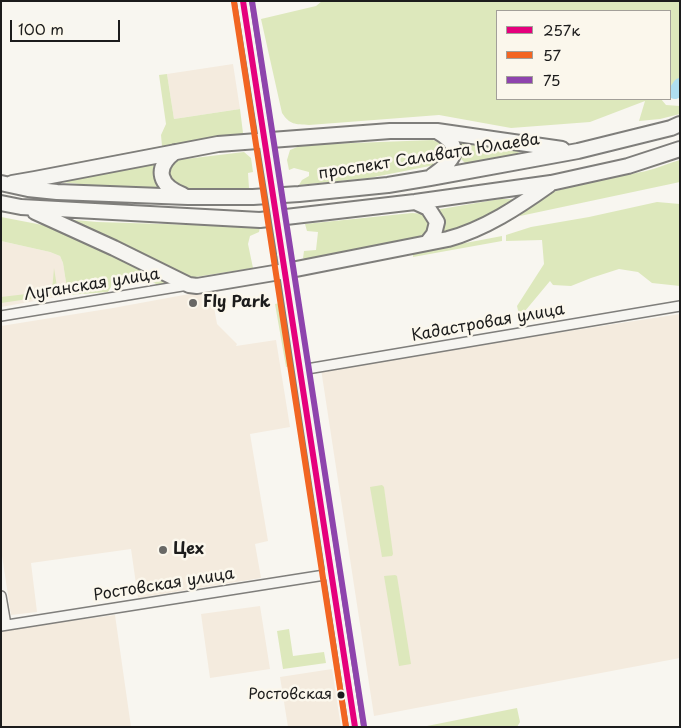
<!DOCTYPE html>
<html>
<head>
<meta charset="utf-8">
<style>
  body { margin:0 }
  #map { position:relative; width:681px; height:728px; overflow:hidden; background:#f8f6f0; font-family:"Playpen Sans",sans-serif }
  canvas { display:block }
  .frame { position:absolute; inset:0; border:2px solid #1c1c1c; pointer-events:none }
  .legend { position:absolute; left:496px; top:10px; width:175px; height:90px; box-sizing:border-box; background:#fbf7ec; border:1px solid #a29f99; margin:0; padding:6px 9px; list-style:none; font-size:15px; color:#1c1c1c }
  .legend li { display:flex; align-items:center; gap:10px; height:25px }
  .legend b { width:25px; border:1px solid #a29f99 }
  .scale { position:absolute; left:10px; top:20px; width:110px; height:22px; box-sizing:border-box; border:2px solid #1c1c1c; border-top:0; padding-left:6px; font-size:15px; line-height:18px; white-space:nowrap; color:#1c1c1c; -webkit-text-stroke:4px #fbf7ec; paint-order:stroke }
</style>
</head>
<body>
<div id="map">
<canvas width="681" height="728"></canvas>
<div class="frame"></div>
<ul class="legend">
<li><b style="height:6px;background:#e5007d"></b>257к</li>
<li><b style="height:6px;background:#f26522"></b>57</li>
<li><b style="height:6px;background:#8e44ad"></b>75</li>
</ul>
<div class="scale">100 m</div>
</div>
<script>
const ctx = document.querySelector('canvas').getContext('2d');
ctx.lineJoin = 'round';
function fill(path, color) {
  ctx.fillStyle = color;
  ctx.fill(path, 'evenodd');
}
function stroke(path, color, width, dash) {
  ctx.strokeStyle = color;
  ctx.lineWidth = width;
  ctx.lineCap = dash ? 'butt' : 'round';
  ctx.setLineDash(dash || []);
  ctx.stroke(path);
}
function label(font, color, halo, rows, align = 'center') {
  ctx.font = font + ' "Playpen Sans",sans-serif';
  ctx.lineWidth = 5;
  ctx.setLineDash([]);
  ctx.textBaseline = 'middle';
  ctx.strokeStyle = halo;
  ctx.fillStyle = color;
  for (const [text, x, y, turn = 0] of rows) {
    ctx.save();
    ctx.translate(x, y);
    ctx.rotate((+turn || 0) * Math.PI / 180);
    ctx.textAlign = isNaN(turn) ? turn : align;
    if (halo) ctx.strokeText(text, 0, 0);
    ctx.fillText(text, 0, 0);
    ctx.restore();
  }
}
fill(new Path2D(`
  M233,64L240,109L174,119L167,74Z
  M1,241L50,252L60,256L63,263L68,295L1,307Z
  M211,290L217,324L237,344L236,346L276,340L290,427L250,434L268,541L255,544L261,578L138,598L131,549L31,563L37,612L11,615L1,549V326L113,308Z
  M680,314V658L374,716L321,369Z
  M260,606L270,669L210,678L201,614Z
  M115,615L131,727H1V630Z
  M332,669L341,727H288L280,677Z`), '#f4ebde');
fill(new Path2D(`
  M322,1H680V87L670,91V11H497V99H650L648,100L661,99L666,105L680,106V114L660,119L639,121L645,101L590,122L511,128L439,115L309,125C295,124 290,125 282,113L261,19L316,6Z
  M167,74L174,119L240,109L243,133L240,137L46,171L58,166L162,146L161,135L166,124L159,75Z
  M433,140C441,143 446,146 448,154L440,164L369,178L299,185L302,180L309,176V172L294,168L289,170L287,160L290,150L302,145Z
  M459,140L518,151L519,154L465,163L461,159L460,147L457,143Z
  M244,152L251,158L253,172L248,173L249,188H178L169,182L168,168L177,160Z
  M680,160V182L520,216L519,212C540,187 614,178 646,171C658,168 669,163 680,160Z
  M155,163L158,164L160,185L158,188H120L60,182L61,180Z
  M500,199H514L469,226L460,230L439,234L435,210Z
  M657,202L680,204V286L652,283L638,272L619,269L591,278L571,286L553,285L550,281L525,311V327L522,328L517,306L544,264L542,240L506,241V235L531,227L589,217Z
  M412,213L426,214L431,222L424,241L307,261L303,258L304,251L316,250L318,232L307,231L305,224Z
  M1,217L53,227L176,284L159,286C143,274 130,276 112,280L111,287L108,292L68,295L63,263L60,256L50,252L1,241Z
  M63,219L97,222L260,227L259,232L250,236L248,244L253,268L189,278Z
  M502,236V241L413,257V253Z
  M54,268L58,293L56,295L1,303V297L52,291Z
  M280,303L291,366L286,367L275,304Z
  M382,485L384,487L393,554L392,556L382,557L370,487Z
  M395,575L397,576L411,664L399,666L384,576Z
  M289,629L293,656L324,652L326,663L283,669L277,631Z
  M517,708L520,722L517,727H422Z`), '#dde8bc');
stroke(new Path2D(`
  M675,92L680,85`), '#afdef1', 14);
const street = new Path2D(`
  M1,316L188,285
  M301,370L680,306
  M1,596L6,625
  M1,626L331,574`);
const secondary = new Path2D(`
  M243,1L268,159
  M283,253L355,727`);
const primary = new Path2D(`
  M175,152C153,169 160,186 183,195
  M432,176C452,162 466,148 438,132
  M1,183L28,189L57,192L188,197H253L299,194L388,185L430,178L578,151L671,128L680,124
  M12,183L35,179L218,144L390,131H437L562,149
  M415,202L428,208L437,222L434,234L427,243
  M1,203L21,207L260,220L415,202L551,183L628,166L680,149
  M35,212L114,248L189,285L197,286L286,271L448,239C485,229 518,207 549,185`);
stroke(street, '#7f7e7b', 12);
stroke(secondary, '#7f7e7b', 16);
stroke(primary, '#7f7e7b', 18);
stroke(street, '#f6f5f1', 9);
stroke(secondary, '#f6f5f1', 12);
stroke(primary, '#f6f5f1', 14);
const secondaryBridge = new Path2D(`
  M268,159L283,253`);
stroke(secondaryBridge, '#7f7e7b', 16, []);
stroke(secondaryBridge, '#f6f5f1', 12);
stroke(new Path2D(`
  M243,1L355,727`), '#e5007d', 6);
stroke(new Path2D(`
  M234,2L346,727`), '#f26522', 6);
stroke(new Path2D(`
  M252,1L364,726`), '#8e44ad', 6);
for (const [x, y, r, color] of [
  [193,303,5,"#696866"],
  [163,550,5,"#696866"],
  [341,695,4.5,"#1c1c1c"]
]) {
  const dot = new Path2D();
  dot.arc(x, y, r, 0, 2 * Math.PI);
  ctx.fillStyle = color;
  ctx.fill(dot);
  stroke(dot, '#fbf7ec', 2);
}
label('15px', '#1c1c1c', '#fbf7ec', [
  ["Ростовская",332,695]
], 'right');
label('16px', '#1c1c1c', '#fbf7ec', [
  ["проспект Салавата Юлаева",429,157,-9],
  ["Луганская улица",92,285,-9],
  ["Кадастровая улица",488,323,-10],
  ["Ростовская улица",164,585,-9]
]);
label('bold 16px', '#1c1c1c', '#fbf7ec', [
  ["Fly Park",203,303],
  ["Цех",173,550]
], 'left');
</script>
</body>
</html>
